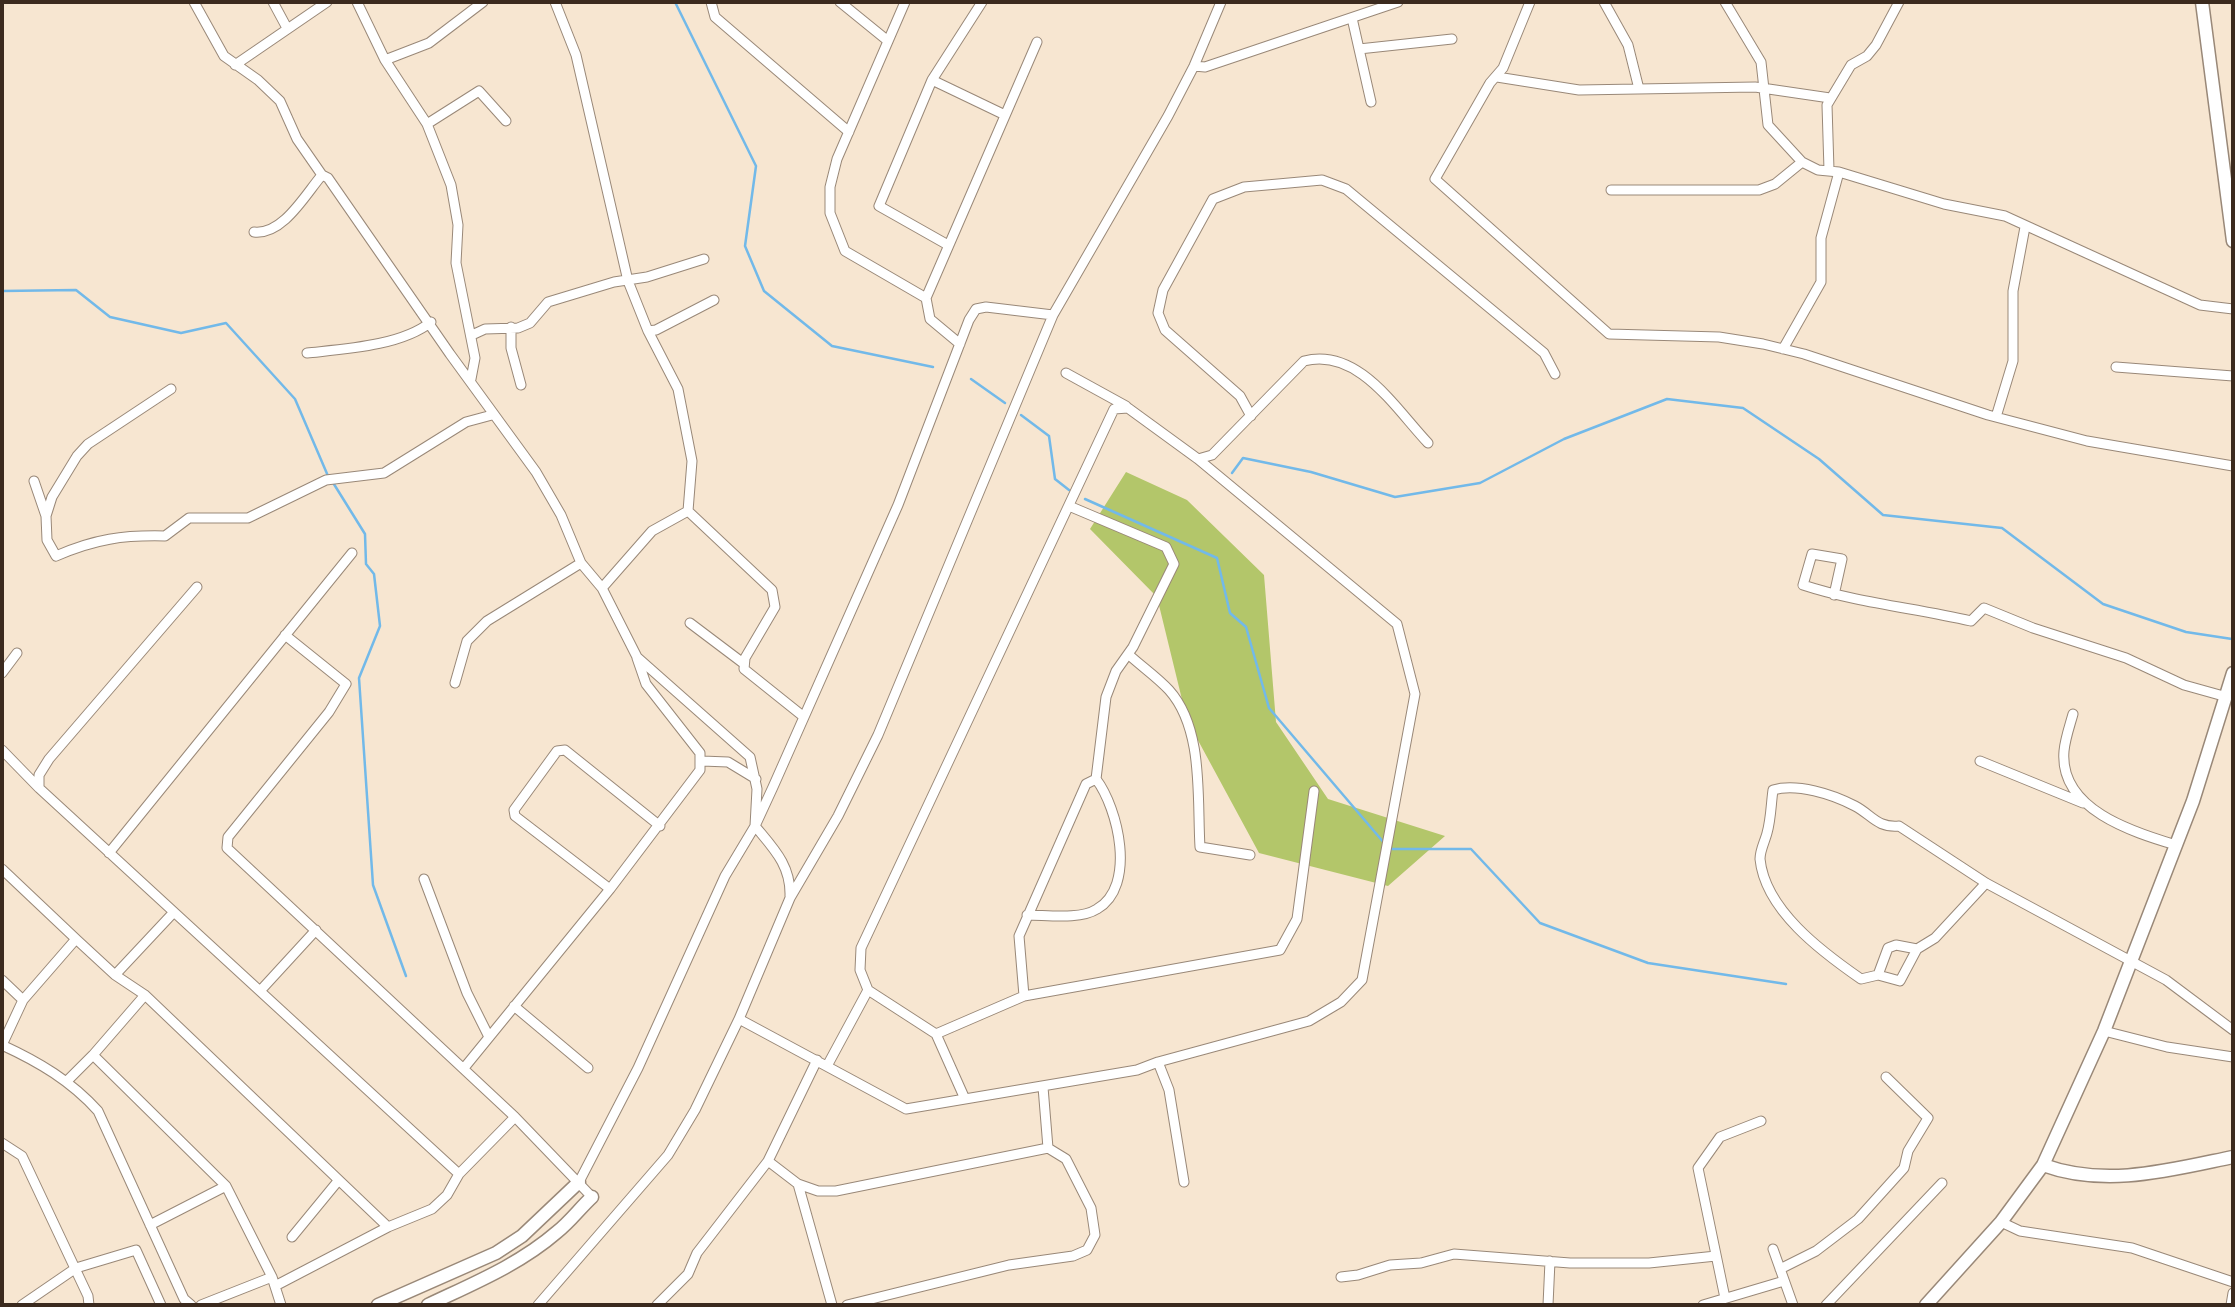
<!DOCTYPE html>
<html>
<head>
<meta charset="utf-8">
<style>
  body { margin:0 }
  #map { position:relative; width:2235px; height:1307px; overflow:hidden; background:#f7e6d1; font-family:"Indie Flower",sans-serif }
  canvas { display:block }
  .frame { position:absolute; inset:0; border:4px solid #3b2a1e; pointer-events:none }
</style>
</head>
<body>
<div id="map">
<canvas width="2235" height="1307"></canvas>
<div class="frame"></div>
</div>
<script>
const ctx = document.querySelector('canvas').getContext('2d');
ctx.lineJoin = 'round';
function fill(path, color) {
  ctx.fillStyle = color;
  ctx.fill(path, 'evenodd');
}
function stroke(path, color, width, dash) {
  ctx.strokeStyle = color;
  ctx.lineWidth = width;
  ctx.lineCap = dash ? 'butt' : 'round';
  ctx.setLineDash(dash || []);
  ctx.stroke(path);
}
fill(new Path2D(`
  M1126,472L1187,500L1264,575L1276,722L1328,799L1445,836L1388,886L1259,853L1187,720L1157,597L1090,529Z`), '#b3c66a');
stroke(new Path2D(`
  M675,2L756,166L745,246L764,291L832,346L933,367
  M2,291L76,290L110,317L181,333L226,323L295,399L328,476
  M971,379L1005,403
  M1021,415L1049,436L1055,479L1069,490
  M1232,473L1243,458L1311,472L1395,497L1480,483L1564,439L1667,399L1743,408L1819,459L1883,515L2002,528L2103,604L2186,632L2232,639
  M332,481L365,534L366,564L374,574L380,626L359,678L373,885L406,976
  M1085,499L1217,558L1230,613L1246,627L1269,708L1385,844
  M1389,849H1471L1540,923L1648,963L1786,984`), '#72b9e9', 2.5);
const street = new Path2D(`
  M194,2L224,56L258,80L280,101L297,139L322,175L328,178L450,354L536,472L561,515L581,563L602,588L637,657L750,757L757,789L755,826C773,848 791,865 790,896
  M273,2L287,28
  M357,2L385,60L427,124L451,185L458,225L456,263L475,358L471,379
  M555,2L576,55L628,281L648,331L678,389L692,461L688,511
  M711,2L715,17L849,132
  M840,2L888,41
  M905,2L837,159L830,187V213L845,251L926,298
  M1530,2L1503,68L1490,83L1435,179L1609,334L1719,337L1763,344L1804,354L1988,415L2087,441L2233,466
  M1604,2L1628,45L1639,89
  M1725,2L1761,62L1768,125L1802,162L1818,170L1839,172L1944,204L2005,216L2200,305L2233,309
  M1352,18L1371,102
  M1359,49L1452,39
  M385,60L429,43L483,2
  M235,65L327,2
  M1194,66L1205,67L1398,2
  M1497,77L1579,90L1755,87L1830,98
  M932,80L1005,115
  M427,124L479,91L506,121
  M1829,170L1827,105L1851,65L1867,56L1876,45L1899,2
  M1611,190H1759L1775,184L1802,162
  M254,232C283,235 305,195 322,175
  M948,245L879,206L932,80L982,2
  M511,327V348L521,385
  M648,331L656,330L714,300
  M472,335L485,329L518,328L530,323L548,302L614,282L647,277L704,259
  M960,344L930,319L926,298L1037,42
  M1783,349L1821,282V238L1839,172
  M307,353C344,349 401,346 431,322
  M2116,367L2233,376
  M1066,373L1126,406
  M171,389L88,444L77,456L52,497L46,516L47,540L56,556C95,539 123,535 165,536L189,518H248L326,480L384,473L466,422L492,415
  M1251,416L1240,396L1165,330L1158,313L1163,290L1213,199L1244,187L1278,184L1322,180L1346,189L1544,353L1555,374
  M1996,417L2013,361V291L2025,227
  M34,481L46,516
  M1069,506L1166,547L1174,564L1133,647L1116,671L1106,697L1096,779
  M197,587L49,759L39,775V788L459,1174
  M602,588L652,531L688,511L772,590L775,607L745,658L744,669L804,717
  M1834,595L1842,559L1812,554L1803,585C1858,603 1915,608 1971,621L1984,608L2033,628L2126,658L2184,685L2227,697
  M690,623L743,663
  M285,635L346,684L329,712L228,837L227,848L515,1117L459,1174L447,1195L432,1209L388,1227
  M1128,654C1141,666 1157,677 1169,690C1204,729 1197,798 1200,847L1250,855
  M2,673L17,653
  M455,683L467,641L487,621L581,563
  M2073,714C2070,725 2065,739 2064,751C2059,809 2132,832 2176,845
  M2,750L39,788
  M702,761L728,762L756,779
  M1980,761L2083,803
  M109,853L352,553
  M2,869L76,939L23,1000
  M424,879L467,993L489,1037
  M610,889L515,816L514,810L557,751L565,750L660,826
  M76,939L115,975L145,995L388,1227L275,1286
  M1917,949L1900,981L1878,975L1888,948L1896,945L1917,949L1935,938L1986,883
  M115,975L174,912
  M1878,975L1861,979C1822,952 1765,910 1760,859C1760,850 1765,841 1767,833C1771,819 1771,804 1773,790C1797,783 1832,794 1855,806C1872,815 1877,828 1899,826L1986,883L2166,980L2233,1030
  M2,980L23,1000L2,1045
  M868,990L860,970L861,948L1114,409L1128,408L1198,459L1212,455L1304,361C1358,347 1395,408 1428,443
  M260,991L316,930
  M145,995L93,1055L226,1186L272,1277
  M1024,996L1019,936L1086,784L1096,779C1118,808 1137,886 1097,909C1080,920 1047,915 1027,915
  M514,1006L588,1068
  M739,1019L906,1109L965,1099
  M2104,1031L2167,1047L2233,1057
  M936,1034L1024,996L1280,950L1297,919L1314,791
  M2,1045C39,1062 71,1081 98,1111L184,1299L191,1305
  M817,1060L768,1161L798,1184L832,1305
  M1158,1062L1309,1021L1341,1002L1362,980L1415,694L1397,624L1198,459
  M827,1066L868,990L936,1034L965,1099L1137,1070L1158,1062L1169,1090L1184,1182
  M464,1068L610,889L700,770V753L646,684L637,658
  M67,1081L93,1055
  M515,1117L592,1197
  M2,1143L22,1156L88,1296L89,1305
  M579,1182L638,1068L725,876L755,826L773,787L898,505L969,320L976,309L986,307L1053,315
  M798,1184L818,1191H836L1048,1148
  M2001,1222L2020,1231L2132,1248L2233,1282
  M150,1225L226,1186
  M292,1237L338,1181
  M1773,1249L1793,1305
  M1780,1269L1816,1251L1858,1219L1904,1168L1908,1151L1928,1118L1886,1077
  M1341,1277L1358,1275L1390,1265L1421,1263L1454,1254L1570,1263H1649L1716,1256
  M1725,1298L1698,1168L1720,1137L1761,1121
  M22,1305L76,1268L136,1250L161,1305
  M201,1305L272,1277L281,1305
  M538,1305L668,1155L695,1110L739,1019L790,898L838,816L878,735L1053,315L1168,116L1194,66L1221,2
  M657,1305L688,1274L697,1253L768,1161
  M847,1305L1009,1265L1073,1256L1087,1250L1095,1235L1091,1208L1066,1159L1048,1148L1043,1087
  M1548,1305L1550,1261
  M1703,1305L1784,1281
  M1826,1305L1942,1183
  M2231,1305L2233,1293`);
const secondary = new Path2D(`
  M2202,2L2233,241
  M2043,1165C2106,1188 2170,1170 2233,1157
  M378,1305L496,1253L522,1236L579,1182
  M428,1305C472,1284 519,1265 557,1232C570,1222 580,1208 592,1197
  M1926,1305L2001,1222L2043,1165L2104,1031L2193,801L2233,673`);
stroke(street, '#998878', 11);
stroke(secondary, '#998878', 15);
stroke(street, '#fff', 9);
stroke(secondary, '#fff', 12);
</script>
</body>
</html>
